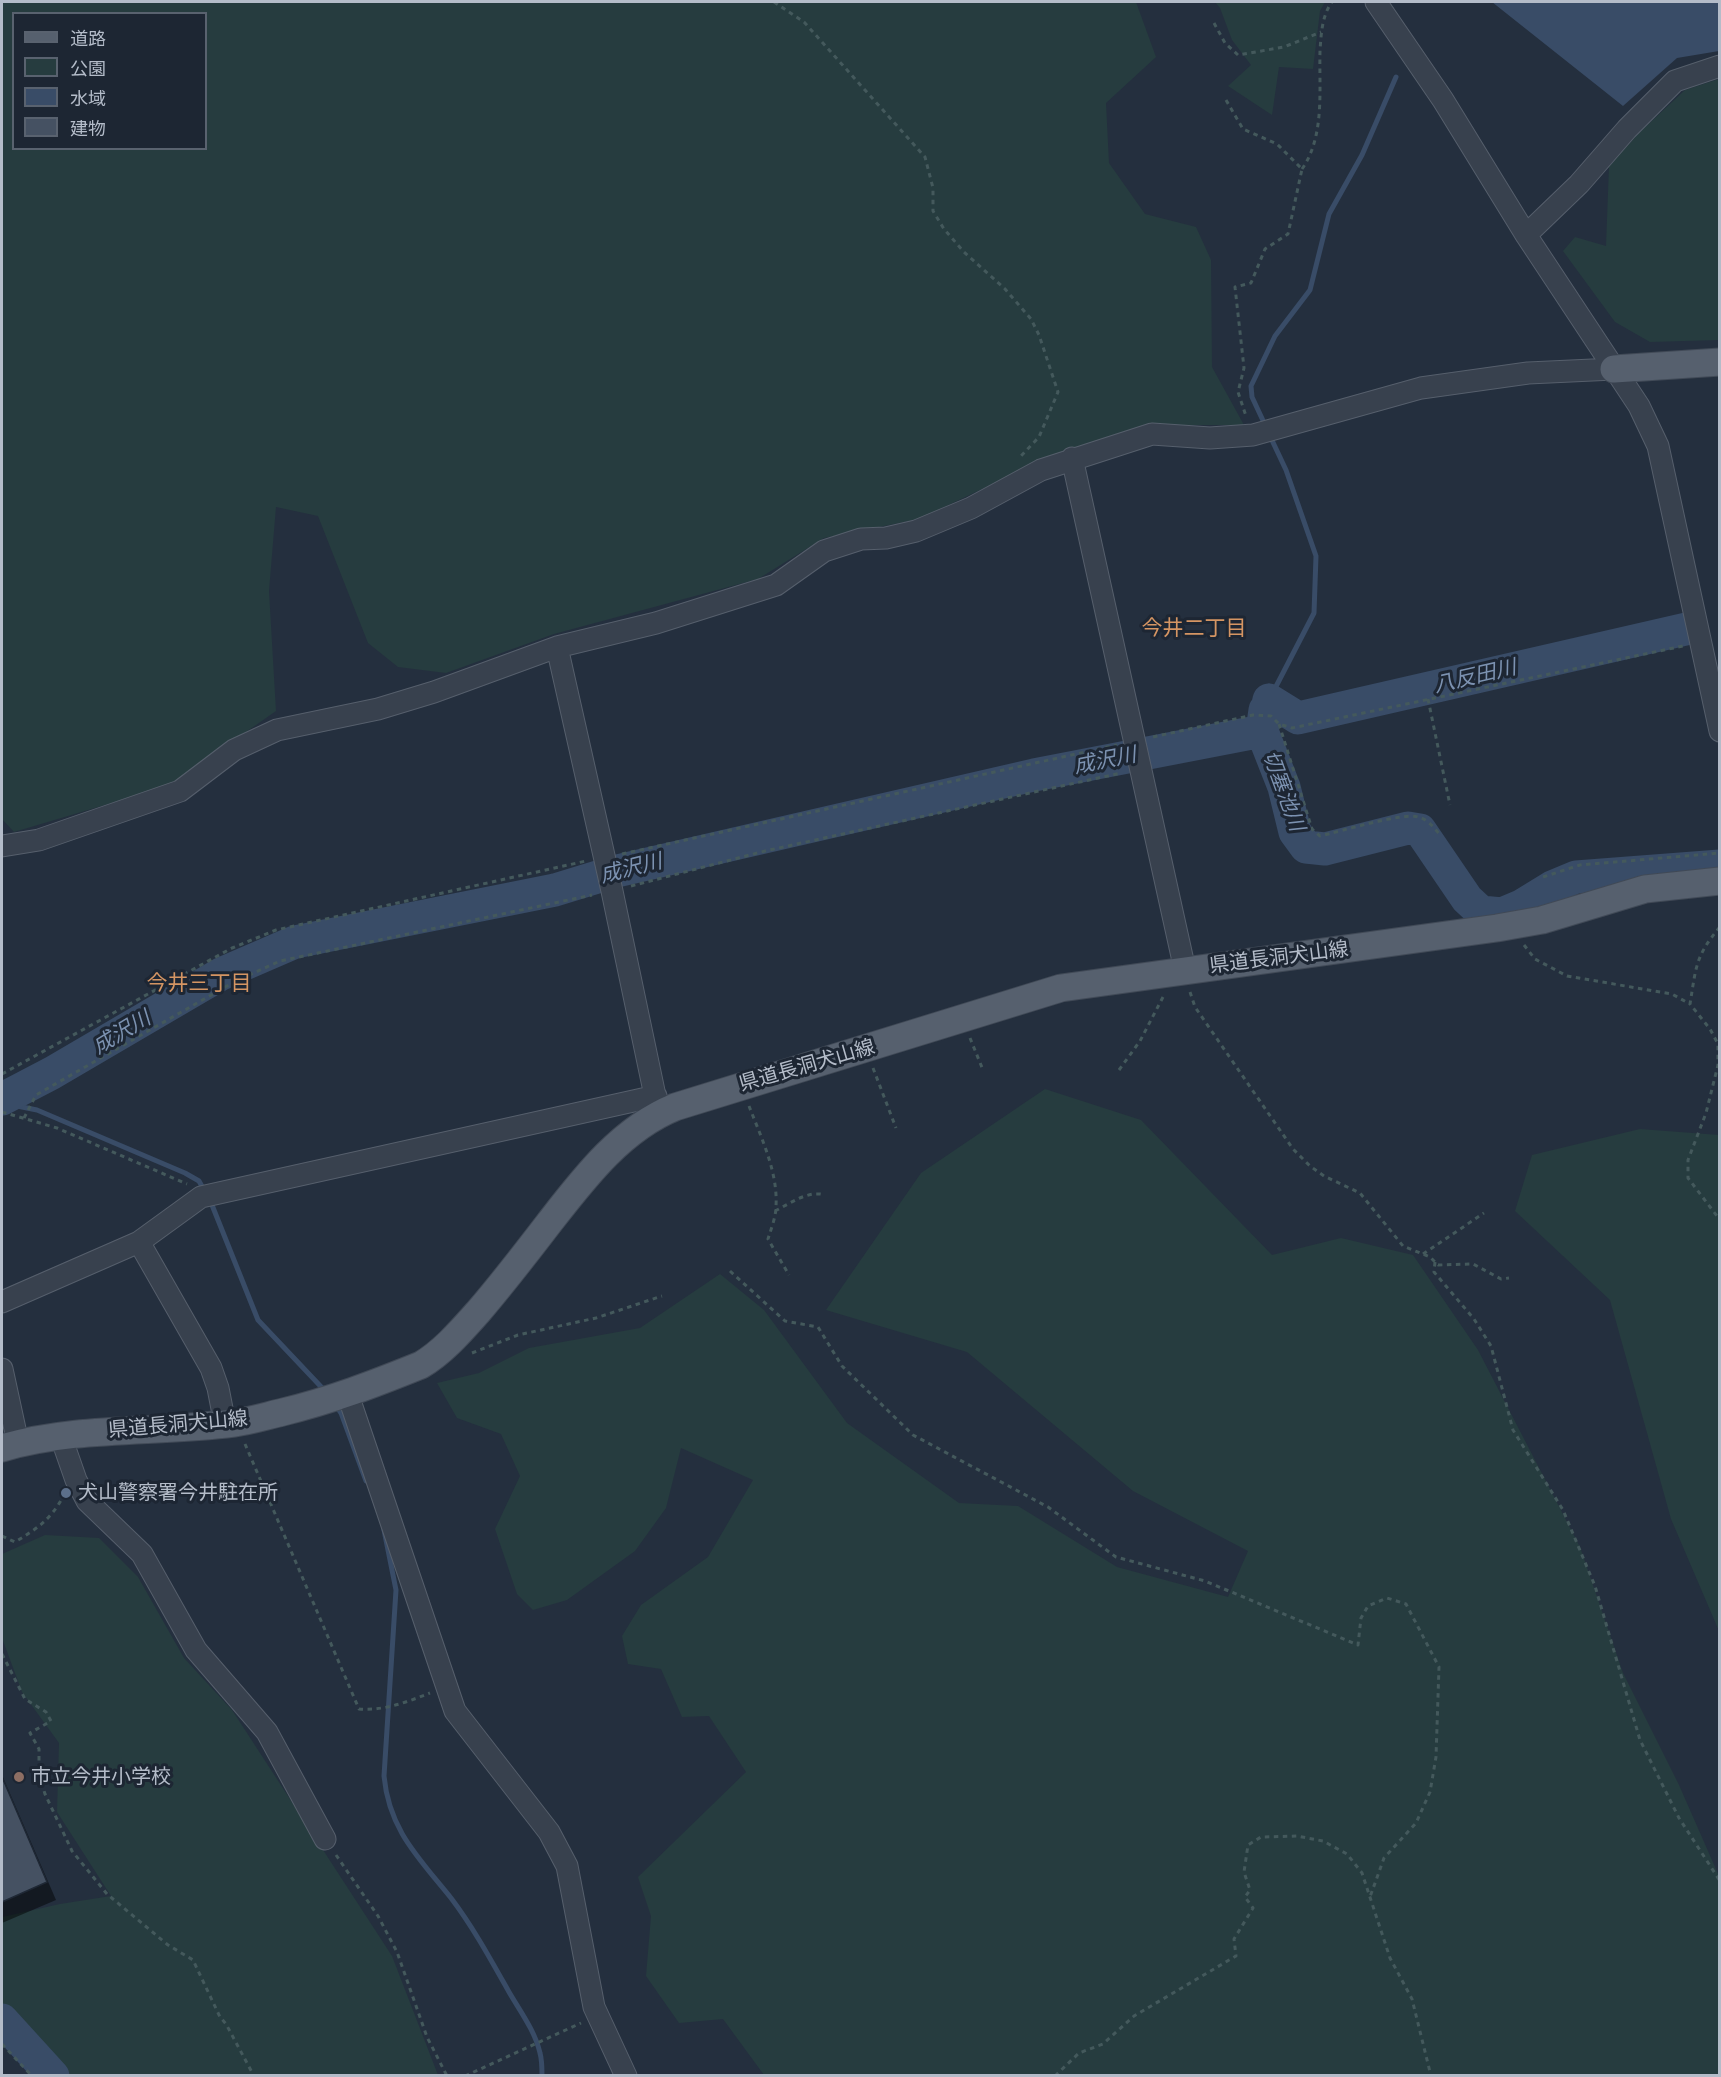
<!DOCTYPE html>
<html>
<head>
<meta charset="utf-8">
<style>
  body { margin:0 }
  #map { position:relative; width:1721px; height:2077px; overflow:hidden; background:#242f3e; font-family:"Open Sans","Noto Sans JP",sans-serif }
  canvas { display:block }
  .frame { position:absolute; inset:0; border:3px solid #b4bcc9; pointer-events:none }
  .legend { position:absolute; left:12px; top:12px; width:195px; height:138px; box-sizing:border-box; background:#1d2633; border:2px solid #59626f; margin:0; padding:8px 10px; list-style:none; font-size:18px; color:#b4bcc9 }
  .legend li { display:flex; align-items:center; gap:12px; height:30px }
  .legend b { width:30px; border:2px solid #59626f }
</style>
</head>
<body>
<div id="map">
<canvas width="1721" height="2077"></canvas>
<div class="frame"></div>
<ul class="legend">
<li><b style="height:8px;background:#56606e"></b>道路</li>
<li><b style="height:16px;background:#263c3f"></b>公園</li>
<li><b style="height:16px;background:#394c67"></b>水域</li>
<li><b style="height:16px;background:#455162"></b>建物</li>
</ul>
</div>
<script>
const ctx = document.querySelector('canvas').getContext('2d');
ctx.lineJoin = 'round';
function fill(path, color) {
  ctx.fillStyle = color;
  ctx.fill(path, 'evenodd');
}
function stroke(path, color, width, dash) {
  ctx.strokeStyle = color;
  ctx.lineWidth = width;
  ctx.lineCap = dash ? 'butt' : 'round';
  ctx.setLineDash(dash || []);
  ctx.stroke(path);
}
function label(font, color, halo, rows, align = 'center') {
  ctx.font = font + ' "Open Sans","Noto Sans JP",sans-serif';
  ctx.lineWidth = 6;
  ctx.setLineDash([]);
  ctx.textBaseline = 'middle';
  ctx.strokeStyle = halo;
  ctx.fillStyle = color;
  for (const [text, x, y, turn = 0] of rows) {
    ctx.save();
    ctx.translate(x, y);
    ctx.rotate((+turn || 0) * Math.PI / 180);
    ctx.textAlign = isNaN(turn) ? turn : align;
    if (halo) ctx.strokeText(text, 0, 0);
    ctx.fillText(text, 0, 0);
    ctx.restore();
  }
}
fill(new Path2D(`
  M2,2H1136L1156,57L1106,103L1109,163L1145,214L1196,227L1211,260L1212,367L1244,425H1152L1039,462L919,519L824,538L758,579L554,634L446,673L398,667L368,643L318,516L276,507L269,591L276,711L169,786L14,832L2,819ZM14,14H206V148H14Z
  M1215,2H1325L1320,11L1313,69L1279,67L1272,115L1228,86L1251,65L1232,40L1220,8Z
  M1719,79V340L1650,342L1615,322L1563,251L1575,237L1606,246L1609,166L1639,133L1685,90Z
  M1045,1089L1141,1120L1272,1255L1341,1238L1413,1255L1478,1350L1580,1547L1623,1673L1679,1785L1719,1876V2075H764L723,2019L679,2023L646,1976L651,1916L638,1877L746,1772L709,1716L682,1717L661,1669L628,1664L622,1636L641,1605L708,1557L753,1480L681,1448L666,1508L635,1551L567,1600L533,1610L517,1594L495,1529L520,1476L501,1434L457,1418L437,1383L479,1373L529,1348L640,1328L720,1274L764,1310L847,1423L959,1503L1018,1506L1117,1567L1228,1597L1248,1551L1133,1491L967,1352L826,1310L921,1173Z
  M1640,1129L1719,1135V1631L1671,1519L1610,1300L1515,1211L1532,1155Z
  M45,1535L99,1538L138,1577L184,1658L232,1710L392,1956L438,2075H61L2,2011V1917L60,1904L111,1896L57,1812L59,1743L22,1692L2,1638V1554Z`), '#263c3f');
fill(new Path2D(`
  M1492,2H1719V51L1677,58L1623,106Z`), '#394c67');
fill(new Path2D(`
  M2,1775L56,1900L2,1923Z`), '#0007');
stroke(new Path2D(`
  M1266,427L1252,397L1251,386L1275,336L1310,290L1329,214L1362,155L1396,77
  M1269,700L1314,613L1316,556L1286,470L1270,436
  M2,1103L37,1110L185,1173L199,1181L205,1192
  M210,1200L258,1320L326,1392
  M335,1404L341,1413L366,1481
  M384,1530L396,1590L384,1776C389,1830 419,1858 451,1898C473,1927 491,1960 509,1992C520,2011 535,2031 540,2053C542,2060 542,2068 542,2076`), '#394c67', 5);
stroke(new Path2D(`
  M1269,700L1298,718L1686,629
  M1265,710L1262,731L1284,787L1295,832L1306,847L1325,849L1408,828L1420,830L1467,899L1481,912L1502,914L1521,906L1552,887L1576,877L1720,866
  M2,1099L52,1073L221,974L295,942L555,890L617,871L1034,775L1262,731L1269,700
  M2,2020L53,2076`), '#394c67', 33);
const building = new Path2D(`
  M2,1777L47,1882L2,1902Z`);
fill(building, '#455162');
stroke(building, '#1f2835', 1.5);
const minor = new Path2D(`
  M1376,2L1443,100L1526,235L1639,406L1658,446L1720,731
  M1526,235L1579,184L1627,129L1675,81L1720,66
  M1072,458L1185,970
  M557,647L612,891L658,1110
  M2,846L39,840L180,791L234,750L277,730L378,709L434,692L557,647L656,623L776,585L824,551L861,539L886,538L916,531L971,508L1041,470L1152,434L1210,438L1253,435L1421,388L1528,373L1614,369
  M139,1242L211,1368L218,1388L225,1424
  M2,1302L139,1242L201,1197L656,1096
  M2,1369L18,1443
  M348,1395L455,1711L549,1832L567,1866L594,2007L626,2076
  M61,1437L76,1480L87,1501L142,1554L196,1650L267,1732L325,1839`);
const major = new Path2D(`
  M1614,369L1720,362
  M2,1448C77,1426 157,1433 234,1423C250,1421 266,1416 283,1412C332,1400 374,1384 421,1365C443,1352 461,1331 478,1312C503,1283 526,1253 549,1223C584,1178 621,1129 675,1107L1061,988L1497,928L1542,920L1645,889L1720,881`);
stroke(minor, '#565f6c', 23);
stroke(major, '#414a57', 29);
stroke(new Path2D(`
  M774,2L804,22L925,157L933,188V211L944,229L964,252L1005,289L1031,319L1039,335L1058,392L1039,437L1020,457
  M1214,23L1225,43L1238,55L1284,47L1321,32
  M1226,100L1243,129L1277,144L1302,169L1288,234L1265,249L1251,283L1235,287L1244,368L1238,392L1246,416
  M1302,169C1325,136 1319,90 1320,51C1321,35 1322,15 1332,2
  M1428,699L1450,805
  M1279,724L1312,829L1320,836C1339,832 1403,812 1418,817C1427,819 1434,827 1440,835
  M1153,737L1253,715L1271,716L1279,724L1292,728L1683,646
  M622,854L1117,745
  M1543,877L1580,865L1720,853
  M631,886L765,851L1121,773
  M1720,927C1695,956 1696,968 1690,1004L1710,1029L1718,1044V1065L1706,1113L1688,1160V1178L1720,1220
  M1524,945L1535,959L1567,976L1672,994L1690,1004
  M1190,992L1195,1007L1293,1149L1310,1166L1324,1176L1360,1193L1403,1246L1430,1257L1438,1265L1473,1264L1501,1279L1509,1278
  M970,1038L983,1070
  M873,1068L896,1128
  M1119,1070L1140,1041L1163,997
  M2,1074L232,948L276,930L586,861
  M749,1106C761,1137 778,1172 776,1206C776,1217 771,1229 768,1239L789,1275
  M2,1112L57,1128L187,1184
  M24,1118L36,1095L234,982L280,961L592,895
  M775,1211C791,1203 808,1190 825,1195
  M1423,1254L1484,1213
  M1435,1262L1434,1272L1474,1319L1491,1346L1513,1430L1563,1510L1595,1586L1640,1740L1679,1818L1720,1881
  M730,1271L785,1321L818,1327L842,1366L913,1435L1048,1507L1116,1557L1205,1581L1358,1645L1361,1618L1368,1606L1387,1598L1406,1604L1439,1667L1436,1757L1430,1792L1416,1823L1384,1858L1370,1897
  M472,1353L518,1335L596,1318L662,1296
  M245,1444L359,1709C384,1711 407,1702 430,1693
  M2,1536L15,1542C38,1528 50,1520 63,1497
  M2,1654L25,1699L46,1712L51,1721L30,1733L39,1749V1775L45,1794L72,1851L107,1894L168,1945L193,1960L220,2017L226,2024L254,2076
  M336,1855L378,1916L397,1952L427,2037L446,2074L449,2076
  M2,2044L32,2076
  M465,2076L581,2023
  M1055,2076L1079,2053L1103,2044L1134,2016L1236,1956L1234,1939L1253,1908L1245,1897L1250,1890L1244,1872L1248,1845L1261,1837L1297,1836L1323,1841L1347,1854L1362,1873L1390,1958L1412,1999L1431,2076`), '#44595c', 3, [4.5, 4.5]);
stroke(minor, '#38414e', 21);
stroke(major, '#56606e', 27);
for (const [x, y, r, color] of [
  [66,1493,6,"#5c6f8a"],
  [19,1777,6,"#8d6e63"]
]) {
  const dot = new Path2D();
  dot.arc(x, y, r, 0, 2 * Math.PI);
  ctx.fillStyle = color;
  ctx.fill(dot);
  stroke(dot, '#1d2633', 2);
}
label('20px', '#b4bcc9', '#1d2633', [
  ["県道長洞犬山線",1279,958,-7],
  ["県道長洞犬山線",807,1066,-16],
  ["県道長洞犬山線",178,1425,-5]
]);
label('20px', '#b4bcc9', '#1d2633', [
  ["犬山警察署今井駐在所",78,1493],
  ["市立今井小学校",31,1777]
], 'left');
label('21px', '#d59563', '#1d2633', [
  ["今井二丁目",1194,629],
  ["今井三丁目",199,984]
]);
label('italic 21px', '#7c92b1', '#1d2633', [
  ["八反田川",1475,677,-13],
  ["成沢川",1105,761,-11],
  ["切塞池川",1283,791,70],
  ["成沢川",631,869,-14],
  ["成沢川",122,1033,-31]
]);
</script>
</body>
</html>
